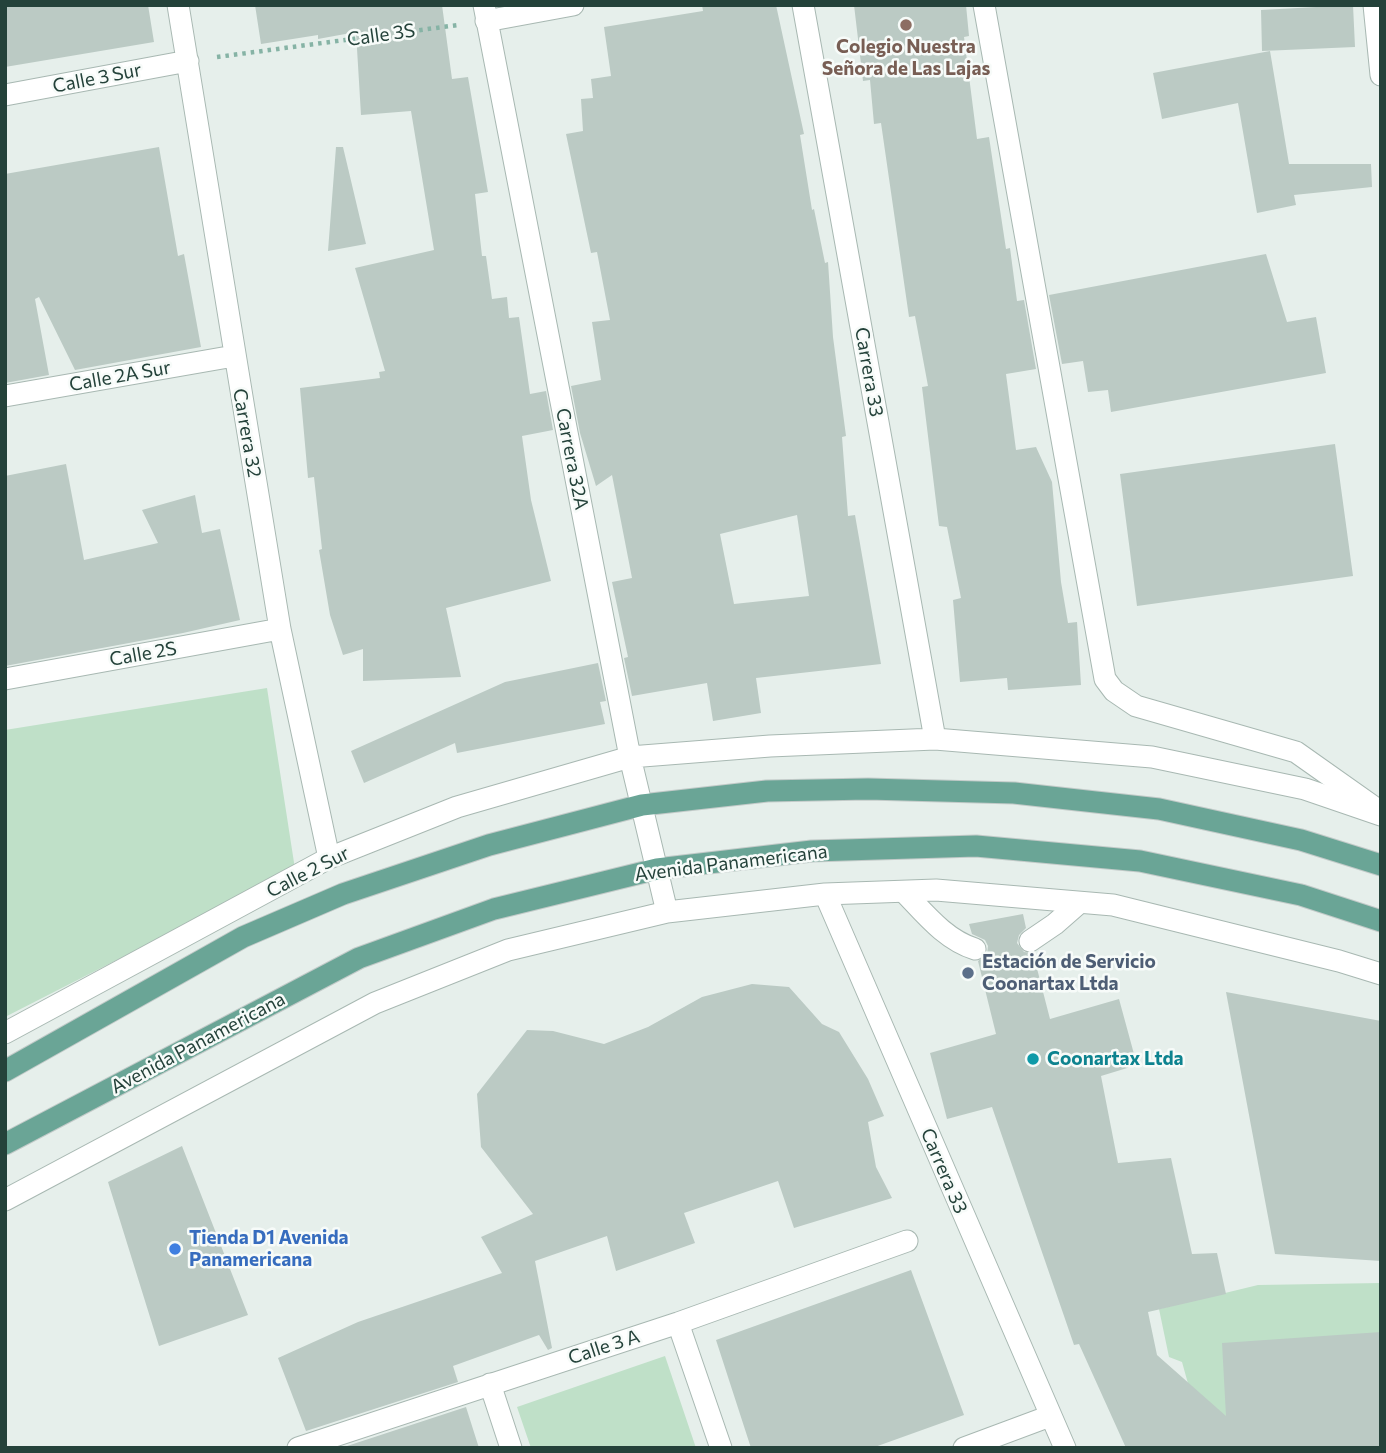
<!DOCTYPE html>
<html>
<head>
<meta charset="utf-8">
<style>
  body { margin:0 }
  #map { position:relative; width:1386px; height:1453px; overflow:hidden; background:#e6efeb; font-family:Commissioner,sans-serif }
  canvas { display:block }
  .frame { position:absolute; inset:0; border:7px solid #24423a; pointer-events:none }
</style>
</head>
<body>
<div id="map">
<canvas width="1386" height="1453"></canvas>
<div class="frame"></div>
</div>
<script>
const ctx = document.querySelector('canvas').getContext('2d');
ctx.lineJoin = 'round';
function fill(path, color) {
  ctx.fillStyle = color;
  ctx.fill(path, 'evenodd');
}
function stroke(path, color, width, dash) {
  ctx.strokeStyle = color;
  ctx.lineWidth = width;
  ctx.lineCap = dash ? 'butt' : 'round';
  ctx.setLineDash(dash || []);
  ctx.stroke(path);
}
function label(font, color, halo, rows, align = 'center') {
  ctx.font = font + ' Commissioner,sans-serif';
  ctx.lineWidth = 5;
  ctx.setLineDash([]);
  ctx.textBaseline = 'middle';
  ctx.strokeStyle = halo;
  ctx.fillStyle = color;
  for (const [text, x, y, turn = 0] of rows) {
    ctx.save();
    ctx.translate(x, y);
    ctx.rotate((+turn || 0) * Math.PI / 180);
    ctx.textAlign = isNaN(turn) ? turn : align;
    if (halo) ctx.strokeText(text, 0, 0);
    ctx.fillText(text, 0, 0);
    ctx.restore();
  }
}
fill(new Path2D(`
  M267,688L295,869L5,1017V730Z
  M1381,1283V1448H1206L1182,1362L1169,1357L1159,1309L1258,1285Z
  M665,1356L696,1448H531L517,1407Z`), '#bfe0c8');
fill(new Path2D(`
  M5,5H148L154,42L5,67Z
  M255,5H442L452,79L468,77L488,192L475,194L482,256H486L492,299L507,297L509,318L519,317L530,394L546,391L553,430L522,436L531,500L551,581L446,608L461,677L363,681V649L343,655L330,615L319,550L322,549L314,477L308,478L300,388L380,378L379,372L385,371L355,268L434,250L411,111L361,115L356,32L318,39V35L261,44Z
  M702,5H776L804,134L800,135L812,210L814,209L825,263L828,262L833,337L846,436L842,437L848,516L855,515L881,664L756,678L761,713L713,721L707,683L632,696L624,658L628,657L612,582L632,578L612,475L596,486L580,433L571,386L601,380L592,322L610,320L597,252L591,253L566,134L583,131L581,99L593,98L591,79L611,76L604,27L703,11ZM797,515L809,596L734,604L720,534Z
  M854,5H966L969,36L964,37L977,139L989,137L1006,249L1010,248L1017,301L1024,300L1036,369L1006,374L1016,450L1036,447L1052,482L1061,582L1068,623L1077,622L1081,685L1008,690L1007,678L960,682L953,600L961,598L947,527L939,526L922,387L928,386L915,316L909,317L881,123L874,124L870,80L863,81Z
  M1353,5L1355,47L1262,51L1261,10Z
  M1270,51L1289,164H1371L1372,187L1294,195L1296,205L1257,213L1238,103L1162,119L1153,73Z
  M159,147L178,256L184,254L201,347L75,370L39,297L35,299L49,375L5,383V174Z
  M336,147H343L366,244L328,251Z
  M1266,254L1287,322L1316,317L1326,373L1111,412L1108,390L1088,392L1083,361L1062,364L1049,295Z
  M1335,444L1353,576L1137,606L1120,474Z
  M66,464L84,560L158,543L142,510L195,495L202,533L220,529L240,620L183,633L5,666V476Z
  M598,663L606,701L600,702L605,724L457,753L455,743L364,783L351,751L505,682Z
  M1023,914L1026,928L1019,935L1017,943L1024,952L1033,953L1050,1019L1119,999L1137,1065L1101,1076L1118,1163L1171,1158L1192,1254L1217,1253L1226,1294L1148,1312L1157,1355L1226,1416L1222,1343L1381,1332V1448H1126L1079,1344L1074,1345L992,1107L947,1119L930,1053L996,1034L978,961L987,954L988,946L985,940L972,934L969,924Z
  M752,984L789,987L822,1024L839,1032L868,1079L884,1116L868,1122L876,1167L892,1198L794,1228L778,1181L684,1213L695,1243L616,1271L607,1236L535,1261L552,1348L548,1350L539,1335L453,1366L458,1382L306,1431L278,1358L358,1322L502,1273L481,1237L533,1214L481,1147L477,1094L527,1030L553,1031L604,1044L648,1027L702,997Z
  M1226,992L1381,1021V1261L1275,1254Z
  M182,1146L248,1315L159,1346L108,1182Z
  M911,1270L964,1415L872,1448H751L716,1340Z
  M466,1407L479,1448H341Z`), '#bbcac4');
const service = new Path2D(`
  M984,5L1105,679L1114,691L1136,706L1296,752L1381,812
  M905,893C926,915 946,940 975,949
  M1030,941L1055,924L1079,903`);
const minor = new Path2D(`
  M178,5L280,629L329,858
  M484,5L630,757L667,912
  M803,5L935,739
  M1374,5L1381,75
  M486,21L573,5
  M5,95L188,61
  M5,396L234,356
  M5,679L280,629
  M825,894L1065,1448
  M5,1033L329,858L457,807L630,757L770,746L935,739L1152,757L1305,789L1381,815
  M5,1200L375,1003L508,950L667,912L825,894L936,890L1113,905L1339,961L1381,974
  M678,1323L721,1448
  M490,1384L511,1448
  M298,1448L678,1323L907,1241
  M964,1448L1050,1416`);
const primary = new Path2D(`
  M5,1071L243,937L343,894L489,845L642,805L767,791L868,789L1014,793L1159,809L1301,840L1381,865
  M5,1144L359,958L494,909L657,869L812,851L976,846L1140,861L1301,895L1381,921`);
stroke(service, '#a8b8b2', 23);
stroke(minor, '#a8b8b2', 23);
stroke(primary, '#c2cac8', 23);
stroke(new Path2D(`
  M217,57L458,25`), '#86b3a5', 4.5, [3.5, 5]);
stroke(service, '#fff', 21);
stroke(minor, '#fff', 21);
stroke(primary, '#6aa596', 21);
for (const [x, y, r, color] of [
  [906,25,7,"#8d6e63"],
  [968,973,7,"#5c6f8a"],
  [1033,1059,7,"#0f9aa8"],
  [175,1249,7,"#3f7fe0"]
]) {
  const dot = new Path2D();
  dot.arc(x, y, r, 0, 2 * Math.PI);
  ctx.fillStyle = color;
  ctx.fill(dot);
  stroke(dot, '#f7fbf9', 2.5);
}
label('19px', '#24423a', '#f7fbf9', [
  ["Calle 3S",381,35,-8],
  ["Calle 3 Sur",97,78,-11],
  ["Carrera 33",869,372,80],
  ["Calle 2A Sur",120,376,-10],
  ["Carrera 32",247,433,80],
  ["Carrera 32A",572,459,79],
  ["Calle 2S",143,654,-10],
  ["Avenida Panamericana",731,863,-7],
  ["Calle 2 Sur",308,872,-27],
  ["Avenida Panamericana",198,1043,-28],
  ["Carrera 33",944,1171,67],
  ["Calle 3 A",604,1347,-18]
]);
label('bold 19px', '#785e54', '#f7fbf9', [
  ["Colegio Nuestra",906,47],
  ["Señora de Las Lajas",906,69]
]);
label('bold 19px', '#4e5e75', '#f7fbf9', [
  ["Estación de Servicio",982,962],
  ["Coonartax Ltda",982,984]
], 'left');
label('bold 19px', '#0d838f', '#f7fbf9', [
  ["Coonartax Ltda",1047,1059]
], 'left');
label('bold 19px', '#366cbe', '#f7fbf9', [
  ["Tienda D1 Avenida",189,1238],
  ["Panamericana",189,1260]
], 'left');
</script>
</body>
</html>
